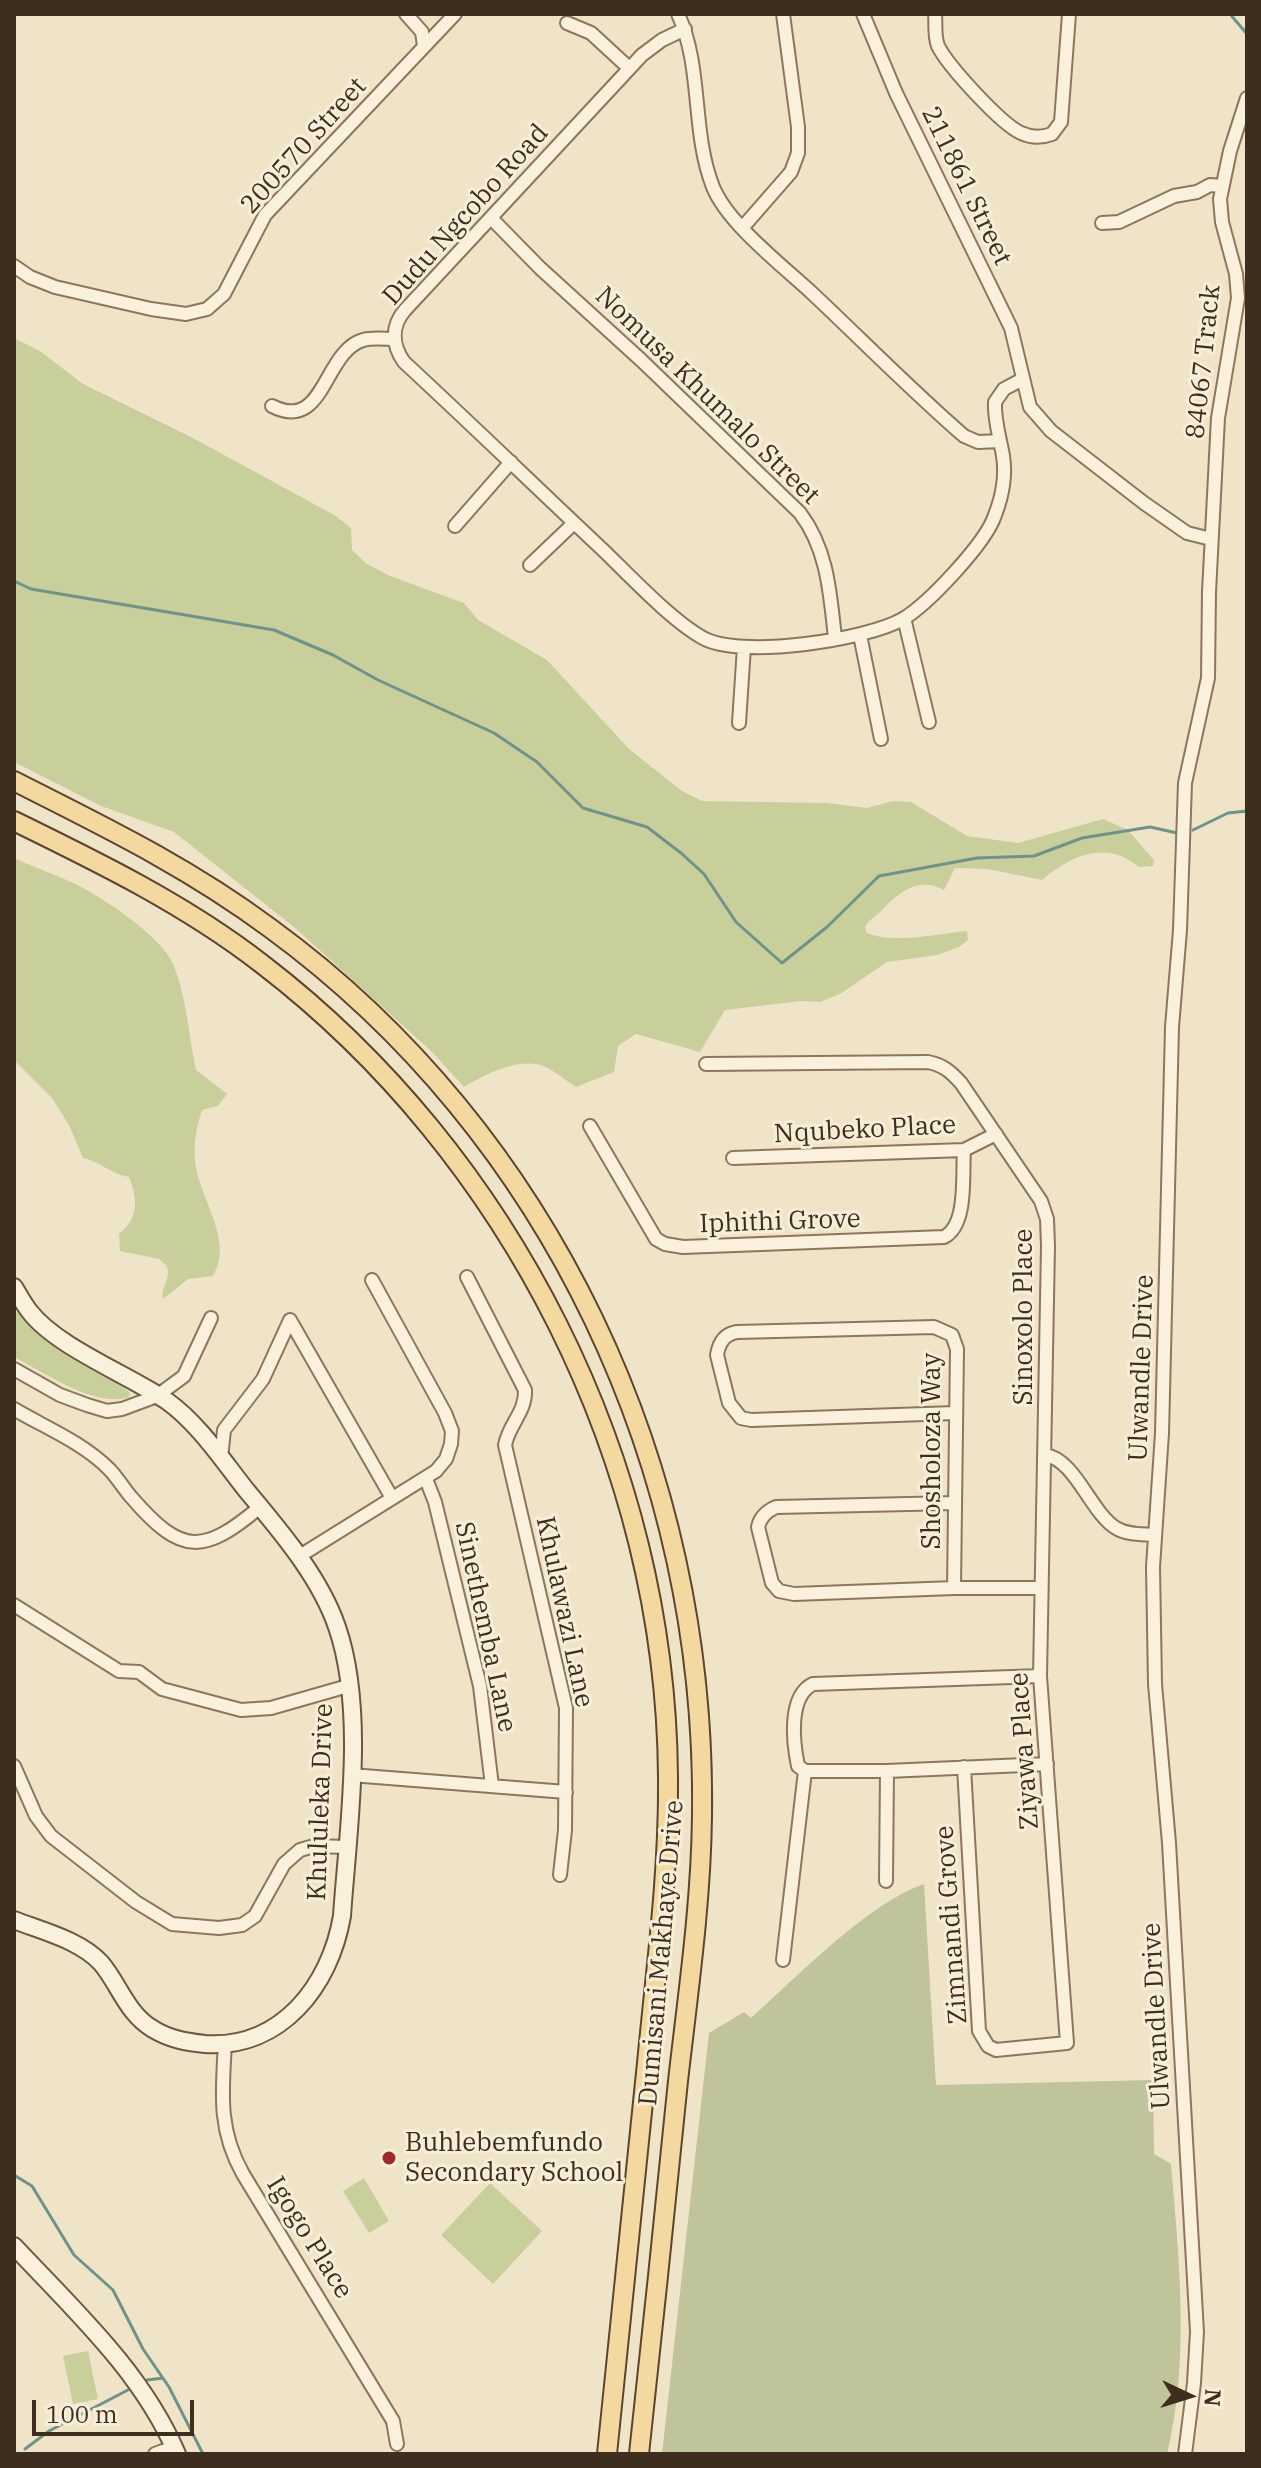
<!DOCTYPE html>
<html>
<head>
<meta charset="utf-8">
<style>
  body { margin:0 }
  #map { position:relative; width:1261px; height:2468px; overflow:hidden; background:#f0e4c8; font-family:"IBM Plex Serif",serif }
  canvas { display:block }
  .frame { position:absolute; inset:0; border:16px solid #3d2e20; pointer-events:none }
  .north { position:absolute; left:1149px; top:2356px; width:80px; height:80px; -webkit-text-stroke:6px #f7eed8; paint-order:stroke; rotate:94deg; font-size:22px; font-weight:700; line-height:32px; text-align:center; color:#3d2e20 }
  .north::after { content:''; display:block; margin:auto; width:28px; height:36px; background:#3d2e20; clip-path:polygon(50% 0,100% 100%,50% 72%,0 100%) }
  .scale { position:absolute; left:32px; top:2400px; width:162px; height:36px; box-sizing:border-box; border:4px solid #3d2e20; border-top:0; padding-left:10px; font-size:24px; line-height:28px; white-space:nowrap; color:#3d2e20; -webkit-text-stroke:6px #f7eed8; paint-order:stroke }
</style>
</head>
<body>
<div id="map">
<canvas width="1261" height="2468"></canvas>
<div class="frame"></div>
<div class="north">N</div>
<div class="scale">100 m</div>
</div>
<script>
const ctx = document.querySelector('canvas').getContext('2d');
ctx.lineJoin = 'round';
function fill(path, color) {
  ctx.fillStyle = color;
  ctx.fill(path, 'evenodd');
}
function stroke(path, color, width, dash) {
  ctx.strokeStyle = color;
  ctx.lineWidth = width;
  ctx.lineCap = dash ? 'butt' : 'round';
  ctx.setLineDash(dash || []);
  ctx.stroke(path);
}
function label(font, color, halo, rows, align = 'center') {
  ctx.font = font + ' "IBM Plex Serif",serif';
  ctx.lineWidth = 6;
  ctx.setLineDash([]);
  ctx.textBaseline = 'middle';
  ctx.strokeStyle = halo;
  ctx.fillStyle = color;
  for (const [text, x, y, turn = 0] of rows) {
    ctx.save();
    ctx.translate(x, y);
    ctx.rotate((+turn || 0) * Math.PI / 180);
    ctx.textAlign = isNaN(turn) ? turn : align;
    if (halo) ctx.strokeText(text, 0, 0);
    ctx.fillText(text, 0, 0);
    ctx.restore();
  }
}
fill(new Path2D(`
  M14,338L40,351L83,384L193,438L336,516L351,528L352,550L367,564L390,576L464,603L478,620L547,660L629,749L682,791L702,801L827,803L867,808L893,801L911,802L967,836L1018,843L1103,819L1128,830L1154,860L1153,866L1139,867C1107,839 1070,856 1042,880L988,869L955,868L944,890C919,876 899,892 882,910C876,917 868,919 865,928L867,933C894,944 938,934 967,931L968,940L959,947L937,955L887,962L840,994L820,1002L801,1001L725,1010L700,1052L636,1034L618,1046L614,1072L576,1087C566,1081 554,1070 543,1066C519,1057 484,1075 464,1087L431,1051L294,927L174,832L101,806L14,762Z
  M14,858C33,867 52,873 71,882C98,894 160,935 172,962C186,992 189,1037 196,1070L227,1094L218,1106L202,1110C197,1127 193,1143 195,1160C198,1197 235,1240 213,1276L188,1279L163,1299C160,1286 173,1277 166,1265L159,1259L120,1251L119,1234C139,1218 138,1200 129,1177C111,1174 101,1162 83,1158L69,1125L52,1098L14,1060Z
  M14,1309L40,1335L124,1388L130,1393L129,1397C97,1409 43,1372 14,1357Z
  M364,2178L389,2221L369,2233L343,2191Z
  M490,2183L542,2231L493,2284L441,2235Z
  M88,2351L98,2399L73,2404L63,2356Z`), '#c9cf9b');
fill(new Path2D(`
  M924,1884L936,2085L1153,2080L1154,2154L1171,2164C1179,2260 1190,2359 1167,2454H662L709,2033L744,2012L751,2018C796,1978 868,1903 924,1884Z`), '#bfc49a');
stroke(new Path2D(`
  M1230,14L1247,34
  M14,581L31,589L274,630L333,655L378,680L494,733L537,762L583,808L647,827L681,853L704,874L736,922L782,963L827,927L879,876L977,858L1034,856L1082,838L1150,827L1177,833
  M1193,830L1228,813L1247,811
  M14,2175L32,2186L74,2255L113,2290L143,2349L169,2387L203,2454
  M147,2380L163,2378
  M25,2449L49,2431L128,2390`), '#6f938a', 3);
const street = new Path2D(`
  M406,14L422,32L424,46
  M678,14C703,68 691,131 713,187C728,224 783,266 813,294C863,341 912,391 964,436L978,442L1000,441
  M863,14L896,93L1011,328L1030,407L1051,431L1144,503L1187,533L1211,539
  M935,14C936,24 934,36 938,46C948,66 1001,124 1021,133C1032,138 1041,138 1052,134L1061,122L1069,14
  M567,23L591,33L629,68
  M685,29L662,40L642,55L405,310C391,326 392,345 404,362C471,424 536,487 603,550C630,576 671,620 703,638C741,659 866,640 903,619C928,604 986,543 995,515C1002,497 1006,475 1003,456C1000,438 994,420 995,402L1004,389L1023,379
  M491,218L540,268L641,360L800,513C828,550 830,594 835,638
  M1102,223L1119,222L1174,196L1197,192L1210,185L1221,186
  M743,227L791,172L798,153V127L783,14
  M14,266L30,277L55,287L151,309L186,314L207,309L224,294L265,215L455,14
  M272,406C325,433 323,352 363,340C372,337 385,339 395,339
  M455,526L511,462
  M530,565L574,523
  M904,618L929,722
  M860,635L881,739
  M739,723L744,647
  M706,1064L928,1062C943,1065 950,1071 961,1083L1041,1201L1047,1219L1048,1246L1040,1676L1067,2043L996,2050L988,2046L979,2031L964,1767
  M590,1126L656,1239L665,1244L683,1247L944,1237C968,1225 962,1175 964,1150
  M733,1158L964,1150L996,1134
  M467,1277L525,1390C526,1412 509,1424 505,1445L566,1708L565,1830L560,1875
  M14,1369L60,1395L87,1405L107,1411L122,1409L157,1396L184,1376L211,1318
  M14,1409C46,1428 82,1442 109,1469C117,1477 124,1489 132,1498C182,1556 204,1554 260,1507
  M1045,1455C1075,1459 1091,1513 1116,1528C1127,1535 1142,1534 1154,1535
  M221,1458L224,1430L263,1379L290,1320L392,1498
  M426,1479L435,1502L480,1686L492,1786
  M953,1503L776,1507C767,1511 760,1517 758,1527L772,1583L779,1591L794,1594L954,1588H1041
  M298,1557L436,1471L446,1459L451,1444L452,1431L445,1413L372,1280
  M954,1588L957,1349L952,1335L934,1327L737,1332C724,1334 719,1343 717,1355L729,1403L741,1418L751,1420L955,1413
  M14,1605L119,1671L139,1672L162,1689L241,1710L271,1708L348,1686
  M1040,1676L813,1684C788,1696 793,1742 798,1766L805,1771H887L1047,1764
  M14,1766L36,1816L51,1836L136,1902L172,1924L219,1928L242,1925L255,1916L284,1864L300,1850L314,1846L347,1847
  M351,1775L566,1792
  M886,1881L887,1771
  M783,1960L805,1771
  M225,2044C222,2093 218,2130 243,2174L393,2421L397,2444
  M155,2454L174,2447
  M1185,2454L1194,2383L1197,2332L1169,1843L1155,1684L1153,1567L1162,1433L1172,1027L1180,930L1185,783L1208,678L1209,592L1218,418L1238,298L1236,274L1222,222L1220,199L1230,151L1247,98`);
const secondary = new Path2D(`
  M14,1287C19,1295 24,1305 30,1312C57,1347 129,1375 167,1401C199,1424 223,1461 247,1491C281,1532 320,1577 337,1627C366,1711 348,1828 342,1916C330,1986 281,2049 205,2044C186,2042 169,2039 153,2029C127,2014 119,1984 101,1963C80,1940 42,1931 14,1920
  M14,2246C74,2310 142,2372 177,2454`);
const primary = new Path2D(`
  M14,781C105,827 188,867 270,928C552,1134 707,1470 702,1816C701,1905 688,1993 678,2081C665,2205 653,2330 639,2454
  M14,821C100,863 186,905 262,964C511,1155 666,1463 668,1777C669,1873 656,1968 647,2063C633,2193 621,2324 607,2454`);
stroke(street, '#8d765c', 16);
stroke(secondary, '#6f573f', 20);
stroke(primary, '#5b4430', 22);
stroke(street, '#faf1dc', 12);
stroke(secondary, '#faf1dc', 16);
stroke(primary, '#f3d9a0', 18);
for (const [x, y, r, color] of [
  [389,2158,8,"#9e2a2b"]
]) {
  const dot = new Path2D();
  dot.arc(x, y, r, 0, 2 * Math.PI);
  ctx.fillStyle = color;
  ctx.fill(dot);
  stroke(dot, '#f7eed8', 3);
}
label('26px', '#3d2e20', '#f7eed8', [
  ["200570 Street",304,146,-48],
  ["211861 Street",966,186,64],
  ["Dudu Ngcobo Road",466,215,-48],
  ["84067 Track",1204,362,-84],
  ["Nomusa Khumalo Street",707,396,44],
  ["Nqubeko Place",865,1130,-3],
  ["Iphithi Grove",780,1222,-2],
  ["Sinoxolo Place",1024,1317,-90],
  ["Ulwandle Drive",1142,1368,-88],
  ["Shosholoza Way",932,1451,-90],
  ["Khulawazi Lane",564,1612,78],
  ["Sinethemba Lane",485,1627,78],
  ["Ziyawa Place",1025,1751,-94],
  ["Khululeka Drive",321,1802,-88],
  ["Zimnandi Grove",952,1925,-94],
  ["Dumisani Makhaye Drive",662,1953,-85],
  ["Ulwandle Drive",1157,2016,-93],
  ["Igogo Place",309,2238,58]
]);
label('26px', '#3d2e20', '#f7eed8', [
  ["Buhlebemfundo",405,2143],
  ["Secondary School",405,2173]
], 'left');
</script>
</body>
</html>
